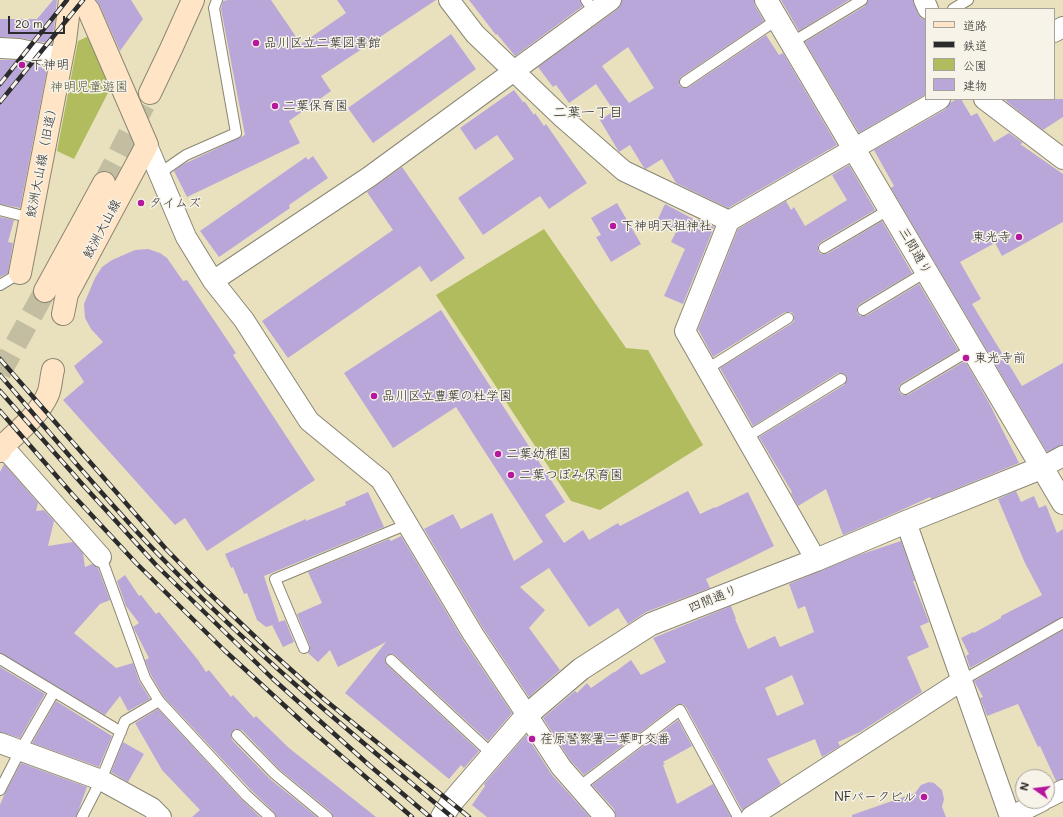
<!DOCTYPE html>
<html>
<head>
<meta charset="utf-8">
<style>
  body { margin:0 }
  #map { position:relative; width:1063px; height:817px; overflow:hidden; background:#e9e1be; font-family:Mali,"Klee One",sans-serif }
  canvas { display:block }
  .legend { position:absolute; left:925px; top:8px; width:130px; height:92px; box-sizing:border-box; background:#f7f3e8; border:1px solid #a5a39c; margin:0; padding:5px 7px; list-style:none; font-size:12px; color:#2b2b2b }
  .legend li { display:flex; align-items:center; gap:8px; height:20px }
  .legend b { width:20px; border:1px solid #a5a39c }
  .north { position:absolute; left:1015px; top:769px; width:40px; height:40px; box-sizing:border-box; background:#f7f3e8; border:1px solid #a5a39c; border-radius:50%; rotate:284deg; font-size:11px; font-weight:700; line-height:16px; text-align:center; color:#2b2b2b }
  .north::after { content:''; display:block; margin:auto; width:14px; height:18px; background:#b5179e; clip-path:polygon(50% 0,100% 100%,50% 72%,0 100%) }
  .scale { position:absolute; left:8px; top:16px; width:57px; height:18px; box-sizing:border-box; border:2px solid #2b2b2b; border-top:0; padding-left:5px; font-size:12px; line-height:14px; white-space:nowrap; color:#2b2b2b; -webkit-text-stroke:3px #f7f3e8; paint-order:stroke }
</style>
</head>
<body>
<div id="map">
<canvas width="1063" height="817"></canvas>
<ul class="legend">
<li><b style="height:5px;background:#ffe4c6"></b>道路</li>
<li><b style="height:5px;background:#2b2b2b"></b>鉄道</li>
<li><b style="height:11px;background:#b0bc5e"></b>公園</li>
<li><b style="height:11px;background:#baa7d9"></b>建物</li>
</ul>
<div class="north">N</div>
<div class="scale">20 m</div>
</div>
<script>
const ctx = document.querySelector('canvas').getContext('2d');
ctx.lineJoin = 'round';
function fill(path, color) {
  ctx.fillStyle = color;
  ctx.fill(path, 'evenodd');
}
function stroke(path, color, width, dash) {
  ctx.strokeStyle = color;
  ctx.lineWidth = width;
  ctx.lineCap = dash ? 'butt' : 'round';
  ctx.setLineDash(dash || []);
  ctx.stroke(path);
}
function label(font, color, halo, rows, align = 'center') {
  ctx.font = font + ' Mali,"Klee One",sans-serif';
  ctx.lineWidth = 3;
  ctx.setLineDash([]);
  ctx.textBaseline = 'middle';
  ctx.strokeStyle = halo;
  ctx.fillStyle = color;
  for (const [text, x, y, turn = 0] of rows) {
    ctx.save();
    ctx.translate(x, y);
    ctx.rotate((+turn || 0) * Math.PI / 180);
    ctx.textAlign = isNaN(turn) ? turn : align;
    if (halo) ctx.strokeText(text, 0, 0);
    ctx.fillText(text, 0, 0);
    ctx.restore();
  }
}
fill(new Path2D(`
  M89,36L111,87L74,159L57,151L78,41Z
  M544,229L626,348L648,350L703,445L600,510L571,501L436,295Z`), '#b0bc5e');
fill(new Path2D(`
  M53,0H57L52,44L21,38L0,37V19H37Z
  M96,0H131L143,19L120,51L100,6Z
  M228,0H271L301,44L346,13L337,0H436L321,76L331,91L289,121L300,143L187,197L174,171L182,165L245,135L221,9L223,1Z
  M469,0H580L583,6L515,56L497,34L496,35Z
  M622,0H754L755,6L764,21L681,77L679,80V85L683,88L689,87L766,35L779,55L783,53L837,145L728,208L676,183L662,159L646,169L644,168L630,145L619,152L600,120L614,111L596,84L569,103L556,85L553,87L538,67L618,9L621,5ZM628,47L654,88L629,103L602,66Z
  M781,0H849L799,31Z
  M868,0H913L918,14L921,18L926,20V94L859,133L805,42L865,6Z
  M451,34L476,69L373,143L348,108Z
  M0,60H17L43,66L41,68L47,70L20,208L0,204Z
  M514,90L523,102H525L534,115L535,113L544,126L546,124L587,183L549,209L540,196L483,235L458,198L514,159L497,135L475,150L460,128Z
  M957,99H961L971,116L977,113L994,142L1009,133L1023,143L1020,144L1063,174V222L1002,256L995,243L960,262L981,299L972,304L1022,386L1063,363V445L1047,452L891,188L894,186L874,150L946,109L950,103Z
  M1005,99H1063V117L1043,130L1007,102Z
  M313,156L328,178L289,205L290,208L219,257L200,231L306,157L308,160Z
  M849,165L875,210L821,242L818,245V251L821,254H827L882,221L912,273L860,304L857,307V313L860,316H866L919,284L958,350L902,383L899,386V392L902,395H908L965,361L989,403L1019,463L931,499L930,497L895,513L843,535L826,489L798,506L791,493L792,492L759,437L844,385L847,379L846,375L841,373H838L753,426L720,368L791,324L794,321V315L791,312H785L713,357L698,329L738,229L786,201L791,210L794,207L805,226L847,200L832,175Z
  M402,167L465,258L431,282L420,266L288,358L262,321L393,230L367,192Z
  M617,203L641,244L611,262L596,237L601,235L591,218Z
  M665,204L699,222L698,219L714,227L683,304L664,296L685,249L671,242L677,230L657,221Z
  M0,217L14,220L8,242L13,243L8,273L0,277Z
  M148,249L160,253L167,258L183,281L187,280L236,353L233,355L315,480L207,551L185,518L175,525L63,400L84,382L74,366L103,342L91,329L85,318L84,304L95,278L102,267L112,260L135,250Z
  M441,310L565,502L545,515L564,543L583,530L589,540L618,523L620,526L688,491L700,514L715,507V508L748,492L774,546L740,563L706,579L710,588L646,612L628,624L618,608L589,627L549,568L520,587L545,610L529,628L560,670L529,697L483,628L424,529L453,514L461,529L492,513L514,561L543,542L456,407L393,448L344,373Z
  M4,464L38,503L36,511L44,510L54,521L48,546L73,542L83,553L85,567L92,564L98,568L110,600L100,604L74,633L116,668L133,663L139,681L150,699L128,711L120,696L105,715L0,653V472Z
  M1016,491L1021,502L1034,496L1039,508L1046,505L1057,533L1063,529V617L970,668L966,656L969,654L961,638L973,632L974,633L1001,618V616L1042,595L1025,563L998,499Z
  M368,492L384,527L264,576L279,622L285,620L294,642L283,647L272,625L276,624L266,627L257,620L247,593L244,594L233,567L231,568L225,554L306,519V521L346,505L345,502Z
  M401,536L463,640L512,713L488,741L395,655L392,654L387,655L385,659L387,665L479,751L464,768L461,765L449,779L345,693L386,642L338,667L330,650L318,662L308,653L310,649V646L297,614L322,603L308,572L389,539L391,541Z
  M901,541L915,581H913L929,622L920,626L929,647L907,657L922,692L860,732L838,742L840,746L822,757L815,739L767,759L781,784L742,810L686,707L683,704L676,705L584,775L570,760L543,718L575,691L577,693L587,683L591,688L614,672H615L631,660L641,675L666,662L653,638L731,606L736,619H735L748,649L775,636L780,647L814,632L805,606L798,609L789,584L859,555ZM792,675L804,704L777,716L765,688Z
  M125,575L139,596L141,595L156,614L159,612L198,660L206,672L209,670L231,697L233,695L254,718L256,716L289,748L376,817H333L331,812L279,769L242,730L235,729L231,734L232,740L270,779L317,817H276L274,812L251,790L164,697L151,675L145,660L149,658L133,627L139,623L126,606L117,581Z
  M1063,630V779L1056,781L1040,746L1038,747L1018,704L987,716L980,698L983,697L974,681Z
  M0,667L45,694L20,738L0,732Z
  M56,701L112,736L99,767L32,743Z
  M158,709L241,799L260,817H192L200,810L162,770L135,723Z
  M678,720L692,746L663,762L665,764L663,765L677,804L713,784L731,817H616L614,809L592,785Z
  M526,735L552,775L590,817H487L472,805L485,786L484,784Z
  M123,742L144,754L128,782L111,772Z
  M21,763L87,787L76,817H0V805L4,795Z
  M929,782L934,783L942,790L944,799L942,807L946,817H852V815L915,793L921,785Z`), '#baa7d9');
stroke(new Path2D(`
  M104,183L150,93
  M0,373L45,291`), '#c3bda1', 22, [22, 11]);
const service = new Path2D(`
  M586,0L594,11
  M953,9L968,0
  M791,43L862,0
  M685,82L778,19
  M160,173L186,155L236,133L214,8L217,0
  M0,210L31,218
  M824,248L890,209
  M0,285L20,273
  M863,310L926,272
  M707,369L788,318
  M905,389L972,349
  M747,437L841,379
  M101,557L145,678L159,701L246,795L270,817
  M304,648L275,579L408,524
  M0,659L121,732
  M391,660L493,755
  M961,681L1063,623
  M237,735L275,774L327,817
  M579,787L680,710L738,817
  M0,790L20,751L54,692
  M82,817L101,780L125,721L159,701`);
const minor = new Path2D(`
  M449,0L475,34L563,118L624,171L729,221L685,331L816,560
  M924,0L928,9
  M1054,32L1063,27
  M0,48L19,49L61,58
  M984,99L1063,159
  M147,145L186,237L213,281L244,320L309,421L381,480L473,634L527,715L561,767L605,817
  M729,221L940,99
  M213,281L369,177L611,0
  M0,443L101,557
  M1041,468L1063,456
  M906,522L1010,817
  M0,743L101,780L152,808L161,817
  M1047,798L1063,790
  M751,817L961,681
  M1010,817L1042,801`);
const tertiary = new Path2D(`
  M766,0L1063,503
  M442,817L451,803L527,715L581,669L651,624L816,560L906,522L1041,468`);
const secondary = new Path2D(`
  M150,93L171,49L193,0
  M20,273L65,41L70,0
  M45,291L104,183
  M63,314L67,294L147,145L89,11L81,0
  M0,451L3,446C18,431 39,415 48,394C51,387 51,377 53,370`);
stroke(service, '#8a8674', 12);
stroke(minor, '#8a8674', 22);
stroke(tertiary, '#8a8674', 24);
stroke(secondary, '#8a8674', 24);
stroke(service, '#fff', 10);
stroke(minor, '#fff', 20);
stroke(tertiary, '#fff', 22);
stroke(secondary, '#ffe4c6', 22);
const rail = new Path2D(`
  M0,84L67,0
  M0,102L83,0
  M0,359L166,549L206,590L270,651L325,700L469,817
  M0,375C52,435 103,497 158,554C249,649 351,733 452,817
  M0,391L83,485L157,566L273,679L369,765L430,817
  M0,411L73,495L136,563L224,650L310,729L412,817`);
stroke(rail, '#2b2b2b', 4.5);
stroke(rail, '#f7f3e8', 3, [9]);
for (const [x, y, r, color] of [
  [256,43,4,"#b5179e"],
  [22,65,4,"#b5179e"],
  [275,106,4,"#b5179e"],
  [141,203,4,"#b5179e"],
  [613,226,4,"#b5179e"],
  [1019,237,4,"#b5179e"],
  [966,358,4,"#b5179e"],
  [374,396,4,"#b5179e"],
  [498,454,4,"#b5179e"],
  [511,475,4,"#b5179e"],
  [532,739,4,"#b5179e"],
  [924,797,4,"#b5179e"]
]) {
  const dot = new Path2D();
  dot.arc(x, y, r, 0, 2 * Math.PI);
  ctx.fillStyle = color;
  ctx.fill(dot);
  stroke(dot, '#f7f3e8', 1.5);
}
label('13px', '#2b2b2b', '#f7f3e8', [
  ["品川区立二葉図書館",264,43],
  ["下神明",30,65],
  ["二葉保育園",283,106],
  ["タイムズ",149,203],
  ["下神明天祖神社",621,226],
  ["東光寺",1011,237,"right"],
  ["東光寺前",974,358],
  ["品川区立豊葉の杜学園",382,396],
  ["二葉幼稚園",506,454],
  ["二葉つぼみ保育園",519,475],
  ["荏原警察署二葉町交番",540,739],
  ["NFパークビル",916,797,"right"]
], 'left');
label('13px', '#53563a', '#f7f3e8', [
  ["神明児童遊園",89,87]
]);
label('13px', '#2b2b2b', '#f7f3e8', [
  ["鮫洲大山線（旧道）",42,160,-79],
  ["鮫洲大山線",102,229,-62],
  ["三間通り",915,251,60],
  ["四間通り",713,599,-22]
]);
label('14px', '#2b2b2b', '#f7f3e8', [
  ["二葉一丁目",588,113]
]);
</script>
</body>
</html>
